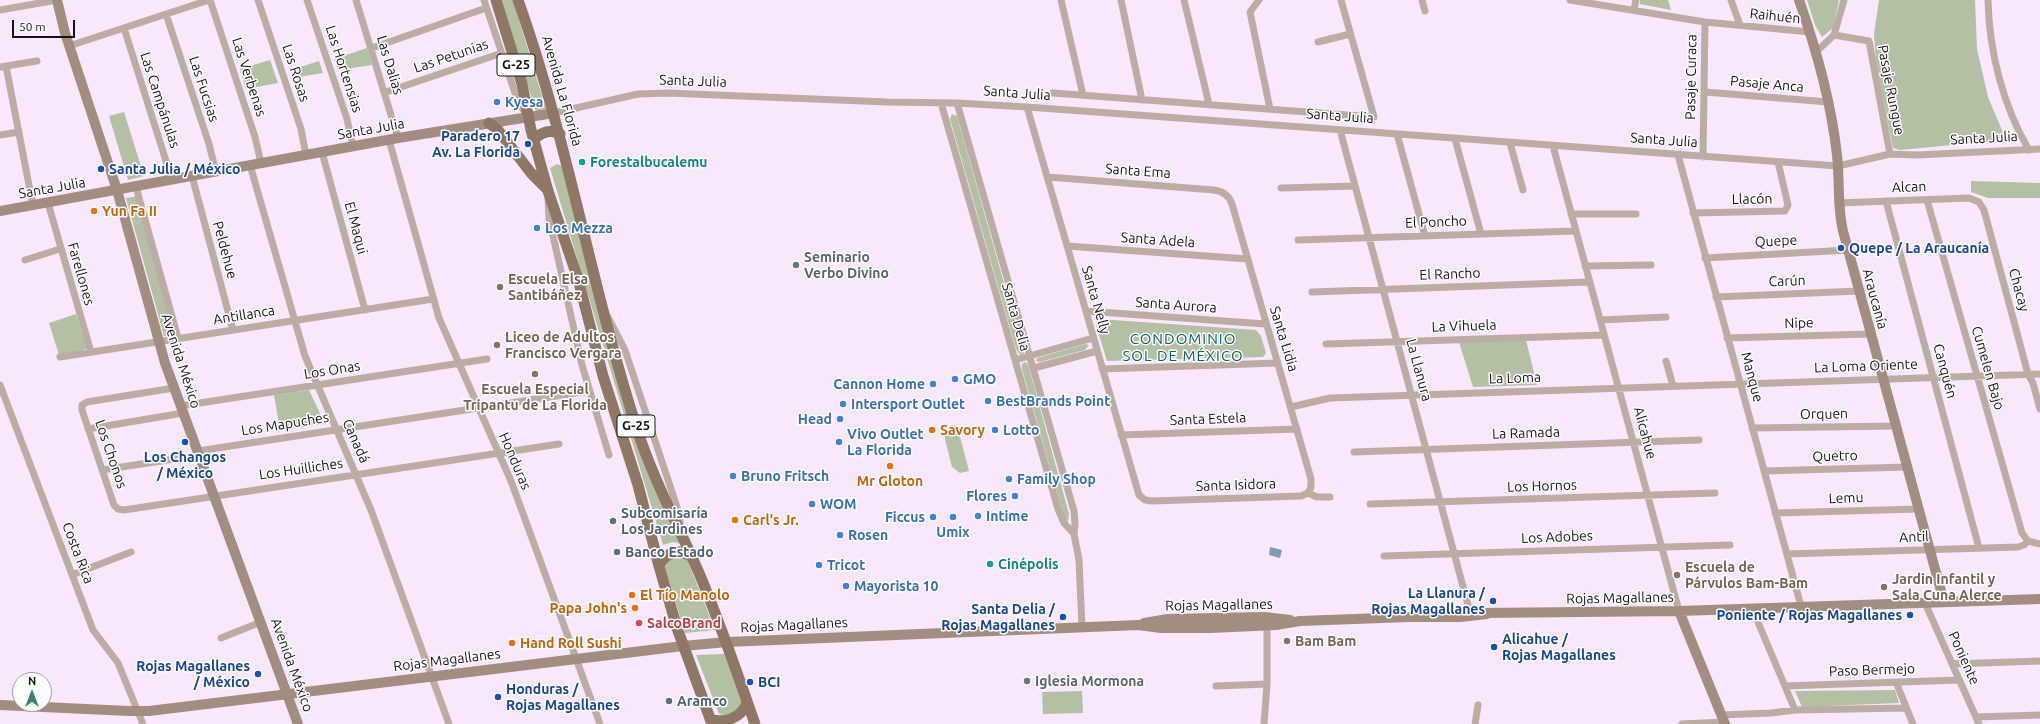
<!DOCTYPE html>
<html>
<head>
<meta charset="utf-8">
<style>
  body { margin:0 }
  #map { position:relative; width:2040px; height:724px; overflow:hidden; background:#f9e7fd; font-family:Ubuntu,sans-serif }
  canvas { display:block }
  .north { position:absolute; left:12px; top:672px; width:40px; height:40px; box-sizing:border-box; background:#fff; border:1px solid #a39fa3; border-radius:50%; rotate:0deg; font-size:11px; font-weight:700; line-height:16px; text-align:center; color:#181019 }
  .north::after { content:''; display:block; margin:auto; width:14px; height:18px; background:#3a7f75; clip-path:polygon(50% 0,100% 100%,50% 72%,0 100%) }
  .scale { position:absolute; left:12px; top:20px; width:63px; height:18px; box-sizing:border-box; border:2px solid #181019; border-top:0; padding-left:5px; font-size:12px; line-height:14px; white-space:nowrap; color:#181019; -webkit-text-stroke:3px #fff; paint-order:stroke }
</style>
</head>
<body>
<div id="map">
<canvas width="2040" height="724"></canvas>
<div class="north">N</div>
<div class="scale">50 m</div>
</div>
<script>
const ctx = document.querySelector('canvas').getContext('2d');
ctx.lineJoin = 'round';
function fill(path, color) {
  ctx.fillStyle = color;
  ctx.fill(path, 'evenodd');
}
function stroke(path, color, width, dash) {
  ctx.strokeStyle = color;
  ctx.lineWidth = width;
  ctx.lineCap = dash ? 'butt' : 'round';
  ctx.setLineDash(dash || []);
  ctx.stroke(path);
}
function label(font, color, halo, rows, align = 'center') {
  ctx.font = font + ' Ubuntu,sans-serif';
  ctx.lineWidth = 3;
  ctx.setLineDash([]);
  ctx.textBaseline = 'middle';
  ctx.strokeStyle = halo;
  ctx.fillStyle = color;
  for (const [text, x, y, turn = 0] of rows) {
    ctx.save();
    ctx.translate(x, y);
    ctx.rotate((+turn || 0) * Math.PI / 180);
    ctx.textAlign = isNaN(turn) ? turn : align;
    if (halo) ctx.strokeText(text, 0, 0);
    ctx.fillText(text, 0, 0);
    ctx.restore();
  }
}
fill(new Path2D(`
  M501,0H513L546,109L536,112Z
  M1640,0H1668L1671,10L1640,4Z
  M1807,0H1839L1833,28L1822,37L1815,25Z
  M1879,0H1975L1977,49L1988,97L2004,135L1995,141L1900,150L1893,148L1876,62L1874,34Z
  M367,48L372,65L338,70L334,59Z
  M270,60L278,83L246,89L240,69Z
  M319,61L323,73L293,78L291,70Z
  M124,112L144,176L128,180L109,116Z
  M952,114L957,116L1024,354L1020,355L1016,349L950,119Z
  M557,164L564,167L611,357L681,544L673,542L663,545L550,168Z
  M1971,181L2040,183V198H1988L1971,192Z
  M138,196L177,334L164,336L126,198Z
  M76,314L87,349L59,355L49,323Z
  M1099,319L1256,330L1261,336L1266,353L1263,357L1107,361L1096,325Z
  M1526,340L1537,385L1473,387L1459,342Z
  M1085,344L1089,345L1085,350L1040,362L1036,361L1037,358Z
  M1025,362L1028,364L1069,514L1068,522L1063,514L1022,369V364Z
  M309,390L325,424L280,430L274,395Z
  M957,425L969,471L960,473L952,467L944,435L949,427Z
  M677,556L687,559L715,630L685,633L665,567L669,558Z
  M725,654L744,705L728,716L719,714L696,655Z
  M1895,690L1899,703L1802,707L1795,691Z
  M1082,691L1083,713L1043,714L1042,692Z`), '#b4c0a4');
fill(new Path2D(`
  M1270,547L1282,550L1280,558L1269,555Z`), '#809ab2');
stroke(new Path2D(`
  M210,0L255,137L261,163
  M258,0L301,129L306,155
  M307,0L347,119L353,146
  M356,0L398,138
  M484,0L518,102L527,115
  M1061,0L1083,95
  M1121,0L1142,100
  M1184,0L1209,104
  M1259,0L1250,12L1270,109
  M1422,0L1425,11
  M1570,0L1705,22L1810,32
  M1731,0L1740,25
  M1988,0C1989,51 2003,106 2029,150
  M0,10L57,0
  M1634,10L1636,0
  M166,14L209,144L216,172
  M124,28L172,180
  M1834,35L1869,41L1890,154
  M1318,42L1350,34
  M69,46L209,0
  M372,48L486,8
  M1817,51L1834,35L1844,0
  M6,66L33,206
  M0,67L37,61
  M386,92L502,53
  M1705,92L1828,102
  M1053,93L1374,117L1341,0
  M941,103L1058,509L1064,523L1074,534
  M957,103L1074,511L1075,524L1074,534L1079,560L1082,627
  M1027,107L1139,495L1145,500L1152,501L1301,496L1308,493
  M554,113L638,94L668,93L887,102L957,103L1027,107L1838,166L1890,154L1917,155L2040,149
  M1340,130L1471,616
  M1397,134L1425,236
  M0,135L19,132
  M1455,139L1481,234
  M389,140L439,318L511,481L600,724
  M1510,143L1523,190
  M1553,146L1679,611
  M322,152L365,310
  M1678,155L1801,606
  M1703,157L1705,22
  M250,165L305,356L371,510L449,724
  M192,176L233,330
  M1048,177L1214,190C1223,191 1229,196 1232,204L1311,479V487L1308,493
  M136,187L178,338
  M1281,188L1355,186
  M548,199L549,218L582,365L609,455
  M1927,200L2022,533L2028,541L2040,544
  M1886,201L1979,548
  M48,203L91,352
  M1838,203L1969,198L1979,202L1984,210L2028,374L2033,383L2040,409
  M1693,213L1785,211L1788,205L1778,162
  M1571,214H1636
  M1298,240L1575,231
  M1067,246L1248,259
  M1705,258L1848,250
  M25,260L60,249
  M1585,266L1651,265
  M1312,292L1589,282
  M1716,297L1859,291
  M1086,311L1265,324
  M608,317L625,350L677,507L681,527
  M1600,320L1666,317
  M1727,338L1870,334
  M1326,344L1604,335
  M60,357L433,299
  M1015,360L1093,338
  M1666,361L1673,386
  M1034,368L1097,351
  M1102,369L1278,363
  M0,385L93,630L118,663L143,724
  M174,388L87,402L82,405V410L114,505L118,509L124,510L559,444
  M180,406L487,359
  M1291,407L1330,398L2040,374
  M1752,428L1896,426
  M88,429L183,413
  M1121,435L1297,429
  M198,451L589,391
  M1354,452L1699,440
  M102,470L200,455
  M1764,471L1907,467
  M1308,493L1317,497H1330
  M1370,504L1715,493
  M1775,513L1918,509
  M1787,554L2018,547L2024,545L2028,541
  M1384,556L1730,545
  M72,575L131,552
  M1925,603L1979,724
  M1752,608L1795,710
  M221,638L261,622
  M1952,664L2040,661
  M1896,682L1913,724
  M1216,686L1267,684
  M1785,686L1959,680
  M1721,715L1771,713L1795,710L1906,708
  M1976,717L2040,715
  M1264,724L1267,684V622
  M1475,724L1478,705
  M1682,724L1724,722`), '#bbada4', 7);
stroke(new Path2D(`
  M57,0L65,33L117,190L165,363L298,724
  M1799,0C1817,51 1831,101 1837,155C1840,181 1837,206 1843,231L1944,602
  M0,211L398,138L554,113
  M1679,611L1725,724
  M1482,613L1679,611L2040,599
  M1144,623L1168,619L1264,617L1290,620
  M0,705L129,711H149L683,646L727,642L1138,625L1161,628H1211L1276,625L1300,621L1409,617H1460L1487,614`), '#a28e80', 10);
stroke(new Path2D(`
  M496,0L522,84L531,130L548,191L578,279L603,376L638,485L659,566L677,628L712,724
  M518,0C568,140 591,287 637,429C653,479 678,525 699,573C720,622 737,673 755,724
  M489,123L498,130L531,173L548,190
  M534,140C541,132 550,129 560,134
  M659,566C665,552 680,548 692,557
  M710,719C725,724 741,718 747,703`), '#8f7766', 11);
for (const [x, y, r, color] of [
  [497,102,4,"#3f7fe0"],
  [528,144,4,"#1a4fb4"],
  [582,162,4,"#0f9aa8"],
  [101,169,4,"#1a4fb4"],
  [94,211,4,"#e8710a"],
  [537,228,4,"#3f7fe0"],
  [1841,248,4,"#1a4fb4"],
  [796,265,4,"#6b7280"],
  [500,287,4,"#8d6e63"],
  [497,345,4,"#8d6e63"],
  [535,374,4,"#8d6e63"],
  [955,379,4,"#3f7fe0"],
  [933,384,4,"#3f7fe0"],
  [988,401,4,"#3f7fe0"],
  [843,404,4,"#3f7fe0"],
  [840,419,4,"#3f7fe0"],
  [932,430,4,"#e8710a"],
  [995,430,4,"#3f7fe0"],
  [185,442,4,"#1a4fb4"],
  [839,442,4,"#3f7fe0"],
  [890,466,4,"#e8710a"],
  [733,476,4,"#3f7fe0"],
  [1009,479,4,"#3f7fe0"],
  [1015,496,4,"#3f7fe0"],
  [812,504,4,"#3f7fe0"],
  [978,516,4,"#3f7fe0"],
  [933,517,4,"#3f7fe0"],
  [953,517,4,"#3f7fe0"],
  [735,520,4,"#e8710a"],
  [613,521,4,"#5c6f8a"],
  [840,535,4,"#3f7fe0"],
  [617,552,4,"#5c6f8a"],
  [990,564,4,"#0f9aa8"],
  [819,565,4,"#3f7fe0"],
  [1677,575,4,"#8d6e63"],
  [846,586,4,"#3f7fe0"],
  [1884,587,4,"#8d6e63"],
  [632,595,4,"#e8710a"],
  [1493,601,4,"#1a4fb4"],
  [635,608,4,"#e8710a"],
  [1910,615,4,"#1a4fb4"],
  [1063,617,4,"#1a4fb4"],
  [639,623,4,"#e0444e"],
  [1287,641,4,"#8d6e63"],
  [512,643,4,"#e8710a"],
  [1494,647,4,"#1a4fb4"],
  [258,674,4,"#1a4fb4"],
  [1027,681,4,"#6b7280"],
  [750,682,4,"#1a4fb4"],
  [498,697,4,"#1a4fb4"],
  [669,701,4,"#5c6f8a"]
]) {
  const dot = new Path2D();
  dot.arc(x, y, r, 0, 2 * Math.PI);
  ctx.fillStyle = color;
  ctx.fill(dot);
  stroke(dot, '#fff', 1.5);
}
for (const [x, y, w] of [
  [516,65,38],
  [636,426,38]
]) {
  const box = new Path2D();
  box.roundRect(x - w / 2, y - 11, w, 22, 3);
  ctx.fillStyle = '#fff';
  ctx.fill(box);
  stroke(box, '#181019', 1);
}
label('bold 13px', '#181019', null, [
  ["G-25",516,65],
  ["G-25",636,426]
]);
label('14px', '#181019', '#fff', [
  ["Raihuén",1775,16,6],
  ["Las Petunias",451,56,-19],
  ["Las Dalias",390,65,73],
  ["Las Hortensias",344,69,72],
  ["Las Rosas",296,73,72],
  ["Las Verbenas",249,77,72],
  ["Pasaje Curaca",1691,77,-89],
  ["Santa Julia",693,81,2],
  ["Pasaje Anca",1767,84,5],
  ["Las Fucsias",204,89,72],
  ["Pasaje Rungue",1891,90,79],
  ["Avenida La Florida",562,91,74],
  ["Santa Julia",1017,93,4],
  ["Las Campánulas",160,100,72],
  ["Santa Julia",1340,116,4],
  ["Santa Julia",371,129,-10],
  ["Santa Julia",1984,138,-3],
  ["Santa Julia",1664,140,4],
  ["Santa Ema",1138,171,4],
  ["Alcan",1909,187,-2],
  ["Santa Julia",52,188,-10],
  ["Llacón",1752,199,-1],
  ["El Poncho",1436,222,-2],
  ["El Maqui",356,228,75],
  ["Santa Adela",1158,240,4],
  ["Quepe",1776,241,-3],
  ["Peldehue",225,250,75],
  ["Farellones",81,274,74],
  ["El Rancho",1450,274,-2],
  ["Carún",1787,281,-2],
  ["Chacay",2019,290,75],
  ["Araucanía",1875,299,75],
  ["Santa Nelly",1096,300,74],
  ["Santa Aurora",1176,305,4],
  ["Antillanca",244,315,-9],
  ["Santa Delia",1016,317,74],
  ["Nipe",1799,323,-2],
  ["La Vihuela",1464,326,-2],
  ["Santa Lidia",1284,339,73],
  ["Avenida México",181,361,72],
  ["La Loma Oriente",1866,366,-2],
  ["Cumelen Bajo",1988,368,74],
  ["Los Onas",332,370,-9],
  ["La Llanura",1419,370,75],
  ["Canquén",1945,371,75],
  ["Manque",1752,377,75],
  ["La Loma",1515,378,-2],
  ["Orquen",1824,414,-1],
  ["Santa Estela",1208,419,-2],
  ["Los Mapuches",285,424,-9],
  ["La Ramada",1526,433,-2],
  ["Alicahue",1645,433,75],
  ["Canadá",356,441,66],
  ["Los Chonos",111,454,71],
  ["Quetro",1835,456,-2],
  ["Honduras",515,461,67],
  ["Los Huilliches",301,469,-8],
  ["Santa Isidora",1236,485,-2],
  ["Los Hornos",1542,486,-2],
  ["Lemu",1846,498,-2],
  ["Los Adobes",1557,537,-2],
  ["Antil",1914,537,-2],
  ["Costa Rica",78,553,69],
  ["Rojas Magallanes",1620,598,-1],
  ["Rojas Magallanes",1219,605,-1],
  ["Rojas Magallanes",794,625,-3],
  ["Poniente",1964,658,66],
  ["Rojas Magallanes",447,660,-7],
  ["Avenida México",292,665,70],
  ["Paso Bermejo",1872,670,-2]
]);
label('bold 14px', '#366cbe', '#fff', [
  ["Kyesa",505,102],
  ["Los Mezza",545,228],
  ["GMO",963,379],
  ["Cannon Home",925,384,"right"],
  ["BestBrands Point",996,401],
  ["Intersport Outlet",851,404],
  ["Head",832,419,"right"],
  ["Lotto",1003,430],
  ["Vivo Outlet",847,434],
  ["La Florida",847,450],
  ["Bruno Fritsch",741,476],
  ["Family Shop",1017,479],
  ["Flores",1007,496,"right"],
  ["WOM",820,504],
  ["Intime",986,516],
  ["Ficcus",925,517,"right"],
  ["Umix",953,532,"center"],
  ["Rosen",848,535],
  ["Tricot",827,565],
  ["Mayorista 10",854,586]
], 'left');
label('bold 14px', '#164399', '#fff', [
  ["Paradero 17",520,136],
  ["Av. La Florida",520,152],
  ["Santa Julia / México",109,169,"left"],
  ["Quepe / La Araucanía",1849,248,"left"],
  ["Los Changos",185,457,"center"],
  ["/ México",185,473,"center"],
  ["La Llanura /",1485,593],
  ["Rojas Magallanes",1485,609],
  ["Santa Delia /",1055,609],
  ["Rojas Magallanes",1055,625],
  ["Poniente / Rojas Magallanes",1902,615],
  ["Alicahue /",1502,639,"left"],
  ["Rojas Magallanes",1502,655,"left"],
  ["Rojas Magallanes",250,666],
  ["/ México",250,682],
  ["BCI",758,682,"left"],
  ["Honduras /",506,689,"left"],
  ["Rojas Magallanes",506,705,"left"]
], 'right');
label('bold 14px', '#0d838f', '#fff', [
  ["Forestalbucalemu",590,162],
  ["Cinépolis",998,564]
], 'left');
label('bold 14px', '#c56008', '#fff', [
  ["Yun Fa II",102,211],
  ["Savory",940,430],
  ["Mr Gloton",890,481,"center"],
  ["Carl's Jr.",743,520],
  ["El Tío Manolo",640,595],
  ["Papa John's",627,608,"right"],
  ["Hand Roll Sushi",520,643]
], 'left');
label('bold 14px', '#5b616d', '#fff', [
  ["Seminario",804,257],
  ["Verbo Divino",804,273],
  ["Iglesia Mormona",1035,681]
], 'left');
label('bold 14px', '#785e54', '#fff', [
  ["Escuela Elsa",508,279],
  ["Santibáñez",508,295],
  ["Liceo de Adultos",505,337],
  ["Francisco Vergara",505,353],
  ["Escuela Especial",535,389,"center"],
  ["Tripantu de La Florida",535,405,"center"],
  ["Escuela de",1685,567],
  ["Párvulos Bam-Bam",1685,583],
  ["Jardin Infantil y",1892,579],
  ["Sala Cuna Alerce",1892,595],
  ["Bam Bam",1295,641]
], 'left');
label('bold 14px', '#4e5e75', '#fff', [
  ["Subcomisaría",621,513],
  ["Los Jardines",621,529],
  ["Banco Estado",625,552],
  ["Aramco",677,701]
], 'left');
label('bold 14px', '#be3a42', '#fff', [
  ["SalcoBrand",647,623]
], 'left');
ctx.letterSpacing = '1px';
label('15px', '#06665b', '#fff', [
  ["CONDOMINIO",1183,339],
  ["SOL DE MÉXICO",1183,356]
]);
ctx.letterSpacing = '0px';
</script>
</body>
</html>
